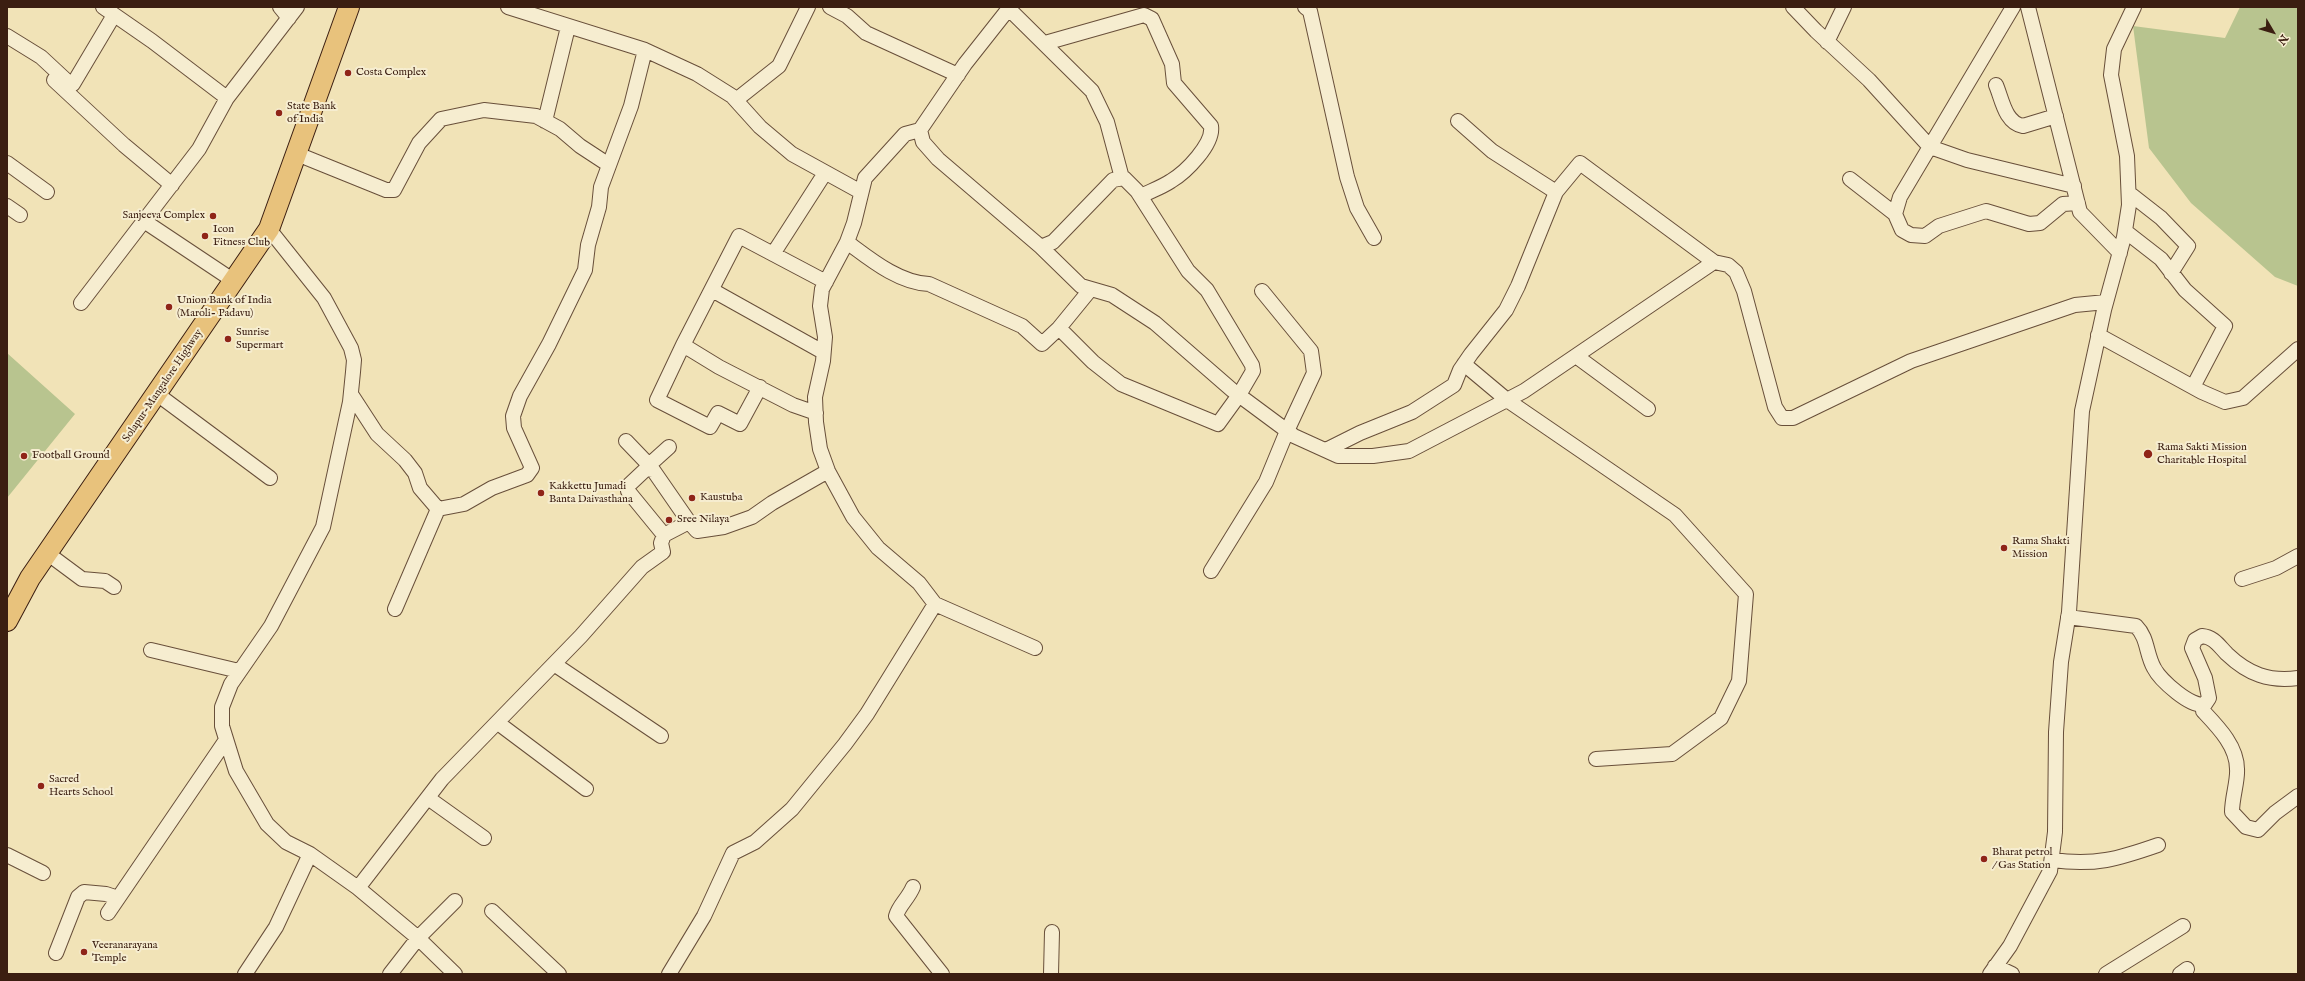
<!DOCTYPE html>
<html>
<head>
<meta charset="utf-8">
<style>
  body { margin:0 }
  #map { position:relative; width:2305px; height:981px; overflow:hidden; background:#f1e3b7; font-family:"IM FELL English",serif }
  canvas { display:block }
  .frame { position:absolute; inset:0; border:8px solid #3b1e11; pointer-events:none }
  .north { position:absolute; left:2253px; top:12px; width:40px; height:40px; -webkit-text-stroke:3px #f6edd0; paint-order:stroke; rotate:128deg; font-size:11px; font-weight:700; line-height:16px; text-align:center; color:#3b1e11 }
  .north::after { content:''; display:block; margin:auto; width:14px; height:18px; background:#3b1e11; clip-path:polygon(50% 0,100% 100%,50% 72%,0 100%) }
</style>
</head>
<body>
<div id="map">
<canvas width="2305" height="981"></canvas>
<div class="frame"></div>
<div class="north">N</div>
</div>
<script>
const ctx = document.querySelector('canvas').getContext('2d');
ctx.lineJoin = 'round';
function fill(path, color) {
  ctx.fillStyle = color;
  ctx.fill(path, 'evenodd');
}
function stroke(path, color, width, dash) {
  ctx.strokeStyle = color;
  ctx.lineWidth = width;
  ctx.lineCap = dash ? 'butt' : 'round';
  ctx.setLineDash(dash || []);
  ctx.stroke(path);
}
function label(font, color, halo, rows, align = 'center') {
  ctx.font = font + ' "IM FELL English",serif';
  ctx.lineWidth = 4;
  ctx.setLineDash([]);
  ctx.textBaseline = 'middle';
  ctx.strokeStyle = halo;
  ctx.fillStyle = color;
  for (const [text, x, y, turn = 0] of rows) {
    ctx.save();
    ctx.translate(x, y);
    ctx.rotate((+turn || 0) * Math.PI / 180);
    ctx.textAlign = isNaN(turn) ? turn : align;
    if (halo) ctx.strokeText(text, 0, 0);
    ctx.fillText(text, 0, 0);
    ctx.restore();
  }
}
fill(new Path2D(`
  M2240,7H2298V286L2275,277L2191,203L2149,148L2133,26L2225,38Z
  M7,353L75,414L7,498Z`), '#b8c48f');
const minor = new Path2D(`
  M103,7L152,41L227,98
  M280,7L289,18
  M508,7L645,50L697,74L732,96L760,127L792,154L861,192
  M830,7L847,16L866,33L958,75
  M1010,7L965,64L920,130L923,142L938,159L1041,247L1053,242L1113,180L1124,178L1137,191L1188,271L1207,290L1252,365L1253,371L1239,395L1218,424L1121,384L1093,362L1059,328L1090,290
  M1305,7L1310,11L1347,177L1357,208L1374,238
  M1793,7L1816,31L1869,80L1930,147L1967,160L2074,186
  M2028,7L2080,212L2120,253
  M1009,9L1092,91L1107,122L1122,178
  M7,36L41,57L69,83L73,84L114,15
  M1827,42L1844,7
  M1045,43L1144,15L1152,19L1172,64L1174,83L1211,126C1214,144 1186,172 1171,181C1162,187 1151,191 1141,196
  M54,80L124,145L172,185
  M1996,85C2002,99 2005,123 2023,126L2056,116
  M736,100L779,66L808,7
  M545,121L568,27
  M1458,121L1492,151L1556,192
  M297,154L386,190H394L419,143L441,119L484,110L536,116L560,129L580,146L609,165
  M7,163L47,192
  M1850,179L1895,214L1902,230L1911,235L1925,236L1939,226L1986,211L2029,224L2040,223L2063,204L2078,203
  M2129,193L2161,218L2188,246L2171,273
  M7,206L20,215
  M1895,214L1900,197L2013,7
  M144,221L234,281
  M269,229L324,298L351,348L354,360L353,372L350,402L323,527L271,626L231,684L222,707V726L236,771L267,824L286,842L310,854L358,888L418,938L455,974
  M2125,231L2161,259L2185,290L2225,326L2193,387
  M847,242C870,259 899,283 929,284L1022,326L1042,344L1059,328
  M1041,247L1081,286L1112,295L1155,323L1232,390L1294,436L1338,456H1373L1409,451L1524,391L1714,262L1728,265L1736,272L1744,291L1775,407L1782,418H1793L1911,361L2075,305L2106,302
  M773,254L825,173
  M712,290L823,352
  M81,303L199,149L227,98L297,7
  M2098,335L2202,392L2225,402L2243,398L2298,349
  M683,345L719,367L793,405L816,413
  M1576,356L1648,409
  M1464,364L1507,400L1675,515L1746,594L1739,681L1721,718L1672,754L1596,759
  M760,387L740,424L718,413L710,427L657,400L683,345L739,236L826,282
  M157,394L270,478
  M351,394L377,434L405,460L415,473L420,488L438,509L464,504L492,488L527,475L532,468L514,428L513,416L520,396L549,344L585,270L588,245L599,207L601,187L631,106L645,50
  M626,441L649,465V469
  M1326,450L1360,433L1412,412L1454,385L1460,370L1471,354L1506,310L1518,286L1556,192L1580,163L1714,262
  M649,465L669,447
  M664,535L628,491L629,485L646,469L653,470L689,522
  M47,553L82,579L105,581L114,587
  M1211,571L1266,482L1287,431L1314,373L1311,351L1262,291
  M2242,579L2276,568L2298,556
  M935,604L1035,648
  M395,609L438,509
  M2068,617L2136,626C2148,638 2146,654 2154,668C2160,680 2192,709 2205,704L2209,698L2205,678L2192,648L2195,640L2202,636C2214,637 2219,646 2227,654C2248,674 2269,682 2298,678
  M151,650L239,671
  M554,664L661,736
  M2203,705V711C2218,727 2237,746 2237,769C2238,781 2232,797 2232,812L2246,827L2258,830L2275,813L2298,796
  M498,723L586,789
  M428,798L484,838
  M7,855L43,873
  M2052,860C2095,866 2118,859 2158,845
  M913,887C908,899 899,905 896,916L942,974
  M358,888L442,779L581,636L642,567L663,552L661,543L664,535L689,522L697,531L724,527L752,517L772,503L828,471
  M492,911L559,974
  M108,913L226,740
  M56,953L78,897L84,892L106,894L118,898
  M1995,966L2012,974
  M245,974L276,927L310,854
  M390,974L418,938L455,901
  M669,974L704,916L733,853L755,842L792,809L845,744L867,714L935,604L919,583L878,548L853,517L828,471L820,449L816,422L815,397L823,361L825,337L820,306L822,289L847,242L854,223L865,178L905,134L920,130
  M1051,974L1052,932
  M1990,974L2010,946L2050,871L2055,832L2056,732L2061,662L2069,612L2082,411L2104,310L2124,237L2129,205L2127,156L2111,75L2114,49L2134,7
  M2106,974L2183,926
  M2180,974L2187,969`);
const highway = new Path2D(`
  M7,621L30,578L269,229L349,7`);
stroke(minor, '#684f3a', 16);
stroke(highway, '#3b1e11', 22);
stroke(minor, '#f6edd0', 14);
stroke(highway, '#e8c27c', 20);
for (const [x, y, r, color] of [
  [348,73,4,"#8f2418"],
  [279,113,4,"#8f2418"],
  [213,216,4,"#8f2418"],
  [205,236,4,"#8f2418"],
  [169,307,4,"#8f2418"],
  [228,339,4,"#8f2418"],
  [2148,454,5,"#8f2418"],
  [24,456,4,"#8f2418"],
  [541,493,4,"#8f2418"],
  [692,498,4,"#8f2418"],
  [669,520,4,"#8f2418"],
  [2004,548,4,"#8f2418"],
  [41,786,4,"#8f2418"],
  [1984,859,4,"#8f2418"],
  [84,952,4,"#8f2418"]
]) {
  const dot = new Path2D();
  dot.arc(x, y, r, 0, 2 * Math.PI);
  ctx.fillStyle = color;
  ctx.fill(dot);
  stroke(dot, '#f6edd0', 1.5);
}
label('11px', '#3b1e11', '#f6edd0', [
  ["Costa Complex",356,73],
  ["State Bank",287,107],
  ["of India",287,120],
  ["Sanjeeva Complex",205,216,"right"],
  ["Icon",213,230],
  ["Fitness Club",213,243],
  ["Union Bank of India",177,301],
  ["(Maroli- Padavu)",177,314],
  ["Sunrise",236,333],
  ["Supermart",236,346],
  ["Rama Sakti Mission",2157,448],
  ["Charitable Hospital",2157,461],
  ["Football Ground",32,456],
  ["Kakkettu Jumadi",549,487],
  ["Banta Daivasthana",549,500],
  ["Kaustuba",700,498],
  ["Sree Nilaya",677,520],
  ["Rama Shakti",2012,542],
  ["Mission",2012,555],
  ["Sacred",49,780],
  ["Hearts School",49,793],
  ["Bharat petrol",1992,853],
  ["/ Gas Station",1992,866],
  ["Veeranarayana",92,946],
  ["Temple",92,959]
], 'left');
label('11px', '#3b1e11', '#f6edd0', [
  ["Solapur-Mangalore Highway",163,386,-56]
]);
</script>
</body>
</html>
